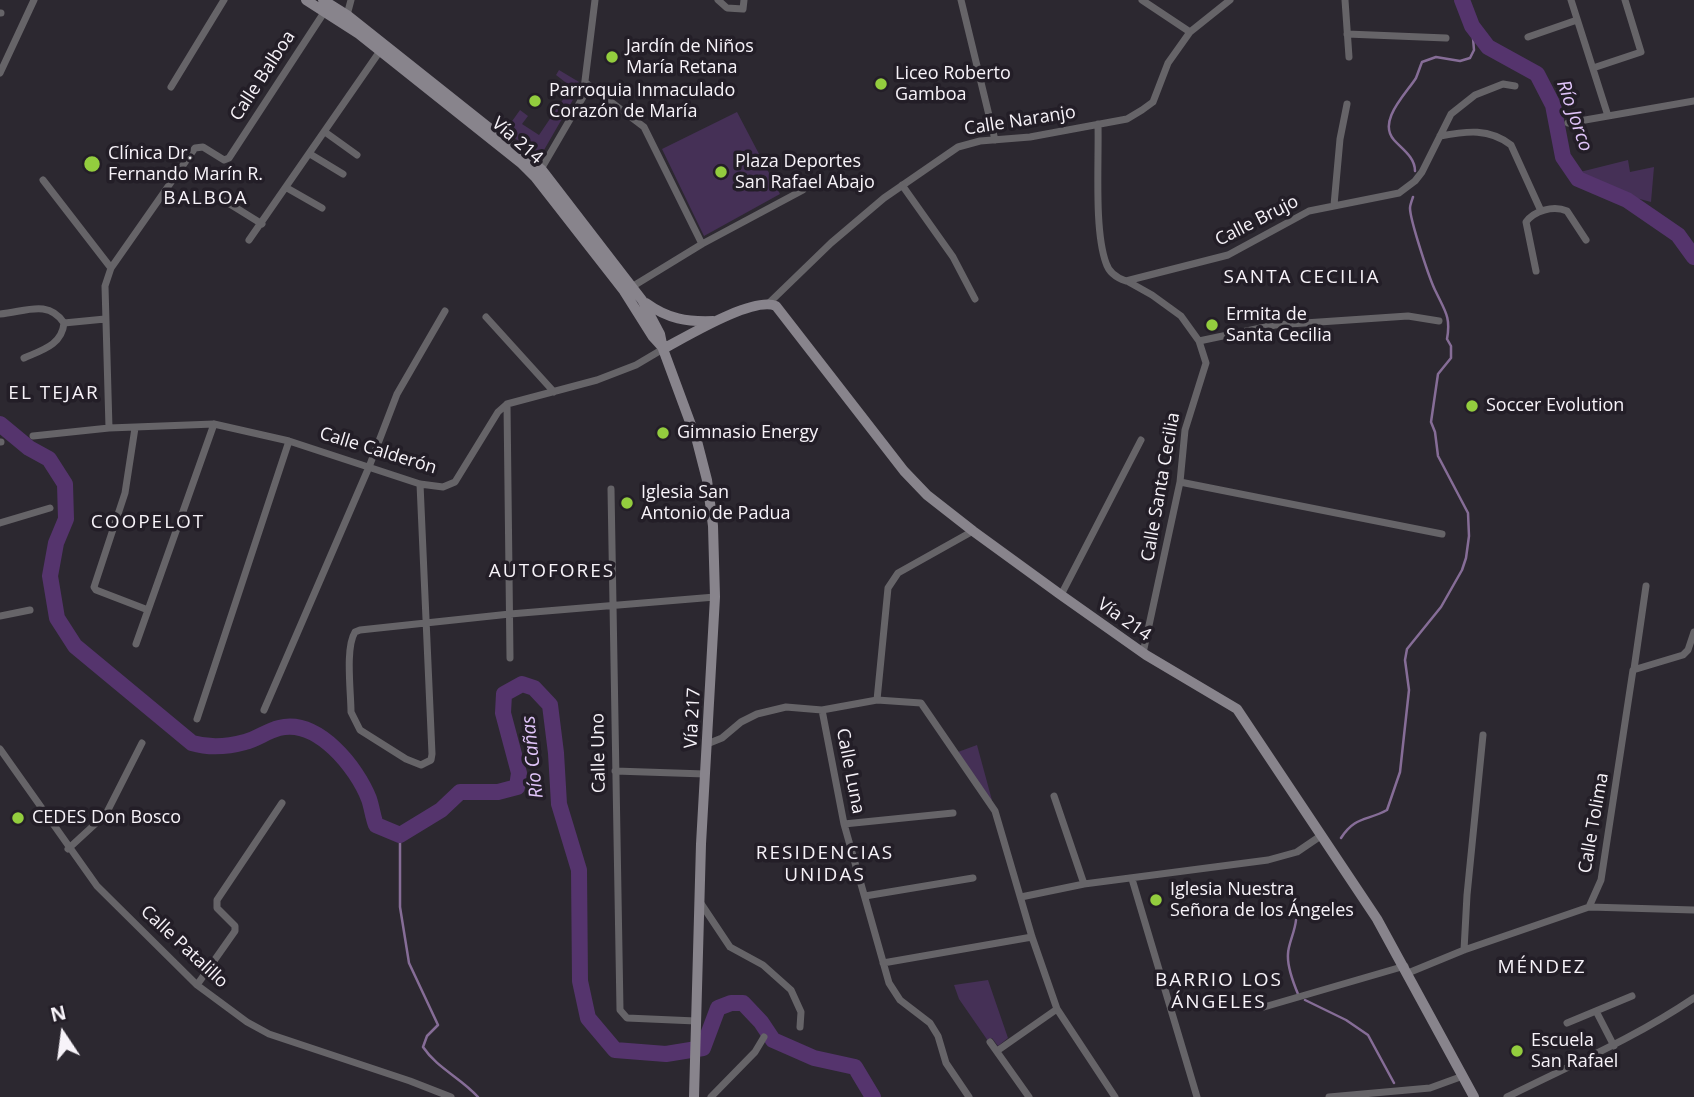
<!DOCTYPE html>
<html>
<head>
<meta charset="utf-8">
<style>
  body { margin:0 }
  #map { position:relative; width:1694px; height:1097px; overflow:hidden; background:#2c2830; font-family:"Open Sans",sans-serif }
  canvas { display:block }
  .north { position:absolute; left:28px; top:999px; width:70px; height:70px; -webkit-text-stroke:5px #231e27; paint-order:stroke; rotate:347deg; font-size:19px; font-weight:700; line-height:28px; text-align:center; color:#f7f3f9 }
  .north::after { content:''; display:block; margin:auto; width:24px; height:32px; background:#f7f3f9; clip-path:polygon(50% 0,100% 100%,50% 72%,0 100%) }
</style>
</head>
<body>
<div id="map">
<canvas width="1694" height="1097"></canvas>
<div class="north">N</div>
</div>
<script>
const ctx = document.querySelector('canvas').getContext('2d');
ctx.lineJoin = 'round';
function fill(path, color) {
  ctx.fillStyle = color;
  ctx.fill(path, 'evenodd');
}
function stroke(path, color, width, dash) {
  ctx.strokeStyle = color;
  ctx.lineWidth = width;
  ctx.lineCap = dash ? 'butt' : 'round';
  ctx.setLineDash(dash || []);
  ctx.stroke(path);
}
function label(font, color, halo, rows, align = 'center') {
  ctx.font = font + ' "Open Sans",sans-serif';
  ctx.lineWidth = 7;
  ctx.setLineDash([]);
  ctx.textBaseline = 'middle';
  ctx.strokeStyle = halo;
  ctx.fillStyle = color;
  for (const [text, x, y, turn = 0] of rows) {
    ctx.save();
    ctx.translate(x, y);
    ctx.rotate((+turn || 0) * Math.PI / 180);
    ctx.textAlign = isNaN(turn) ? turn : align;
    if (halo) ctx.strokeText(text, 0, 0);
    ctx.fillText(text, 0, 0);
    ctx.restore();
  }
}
fill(new Path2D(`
  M559,70L579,82L578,91L540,157L505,131L520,110L528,116L522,124L539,135L564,98L561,97L569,85L556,75Z
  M737,112L780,194L704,236L662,149Z
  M1628,160L1630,172L1654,167L1651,202L1621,194L1582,178L1580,172Z
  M977,745L993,804L958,752Z
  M988,980L1008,1038L998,1046L992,1038L988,1041L959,999L954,985Z`), '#453056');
stroke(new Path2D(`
  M1415,171C1415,157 1402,149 1394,140C1377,121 1406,94 1416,78C1418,73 1420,67 1422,62L1436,57L1460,61L1470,58L1474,50L1472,26
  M400,835V907L409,963L438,1025L427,1036L423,1047C437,1068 461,1078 478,1097
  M1341,838C1355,816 1367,821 1387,810L1400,772L1409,690L1405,660L1407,649L1441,607L1462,570L1466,558L1469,536L1468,513L1438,456L1435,432L1431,422L1438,374L1451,358V346L1447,339C1451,317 1445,311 1436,292C1430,281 1410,220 1410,208C1410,205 1412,200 1413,197
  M1296,920C1295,932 1288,944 1288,954C1287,967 1293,982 1298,994
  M1305,1000L1346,1020L1368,1035L1394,1083`), '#866d97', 2.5);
stroke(new Path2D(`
  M1462,0L1472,26L1488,47L1537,74L1553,105L1563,157L1578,179L1627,200L1678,235L1694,257
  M0,424L29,448L49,459L65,484L66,519L56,543L50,576L57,618L75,646L192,743C209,748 227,747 245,742C257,739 267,731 279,728C318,718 357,768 369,799C372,808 373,817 376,825L400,835L441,810L460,792H498L517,787L519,773L503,713L504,694L522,684L534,688L550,705L556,753L559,804L579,870L580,981L588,1018L615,1050L666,1054L703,1048L718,1008L731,1003H743L761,1022L773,1040L814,1058L855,1067L873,1097`), '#55346d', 16);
stroke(new Path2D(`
  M718,0L727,8L743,9L744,0
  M961,0L995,140
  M1142,0L1190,32
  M1345,0L1349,57
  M1571,0L1608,116
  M0,13H1
  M347,15L351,0
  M1347,34L1446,38
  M1528,37L1577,20
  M1593,68L1641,52L1625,0
  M0,73L34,0
  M586,83L644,127L702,244
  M171,87L224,0
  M1568,123L1694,101
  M1098,124C1099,162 1094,230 1106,263C1109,273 1117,278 1126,281L1228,255L1309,211L1399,193L1415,181L1422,172L1451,114L1475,95L1503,84L1515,86
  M325,132L357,155
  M1440,136C1467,131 1489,128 1511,145L1541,211
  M310,154L343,174
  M540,171L583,97L595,0
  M43,180L111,268
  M902,185L953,257L975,299
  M287,188L322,208
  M225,201L262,224
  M1334,205L1340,139L1347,104
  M249,240L380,51
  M1536,271L1526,222C1534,211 1553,205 1567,211L1586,240
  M1127,281L1152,295L1181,316L1199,341L1206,363L1185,430L1180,482L1143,653
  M630,288L702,244L803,190
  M769,303L831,243L884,198L958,147L980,141L1030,137L1127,119L1142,110L1153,102L1168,63L1190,32L1230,0
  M0,314C25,312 48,299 64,323L105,319
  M486,317L554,392
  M1199,341L1275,325L1408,316L1439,321
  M24,358C42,350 62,345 64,323
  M507,404L510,658
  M109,428L105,286L111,268L195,148L203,147L224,160L229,158L325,11
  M135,428L125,493L94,587L96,590L148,610
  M33,436L109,428L214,424L289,441L420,484L443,487L455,482L498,412L507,404L597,380L636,365L663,349
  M0,442H1
  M1180,482L1442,534
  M420,484L432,754L431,760L421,765L406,759L360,730L351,712C351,692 345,648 355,632L360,630L510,614L715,597
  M611,489L620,1010L627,1018L696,1021
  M0,523L50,508
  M1061,595L1141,440
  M0,616L30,610
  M136,644L214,424
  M1634,669L1646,586
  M877,700L888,588L898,573L973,531
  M264,710L369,467L397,394L445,311
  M822,710L844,824L889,983L900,1000L930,1023L938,1036L946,1063L969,1097
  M197,719L289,441
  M707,744L722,738L741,722L757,714L786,707L822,710L877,700L921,703L995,811L1032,937L1057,1009L1115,1097
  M0,749L97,886L197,985L247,1022L269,1034L410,1081L451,1097
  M615,771L705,774
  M1054,796L1084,884
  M844,824L953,813
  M68,849L106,814L142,743
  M1132,879L1197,1097
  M865,896L973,878
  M1021,897L1084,884L1268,860L1297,852L1322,835
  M700,902L730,947L763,965L791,990L801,1012L800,1027
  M1589,907L1694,910
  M1464,950L1467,895L1483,735
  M883,963L1032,937
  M1408,973L1464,950L1589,907L1601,880L1633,670L1683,655L1688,650L1694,632
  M197,985L235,931V926L217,908V900L282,803
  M1264,1007L1405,966
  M1596,1011L1614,1046
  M1567,1023L1632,996
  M990,1042L1029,1097
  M997,1051L1057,1009
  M711,1097L755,1052L764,1037
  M1329,1097L1430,1088L1463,1076
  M1507,1097C1571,1065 1635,1038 1694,998`), '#666468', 7);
stroke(new Path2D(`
  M306,0L359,34L521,163L535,177L624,291L653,337L663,348
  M323,0L347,15L542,170L642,300L660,334L663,349L697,441L707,480L713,526L715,597L701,844L694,1097
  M646,303C668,319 687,322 713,321
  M663,349C686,337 753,296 776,306L904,471L927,495L973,531L1061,595L1146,655L1237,709L1377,919L1474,1097`), '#88848c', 10);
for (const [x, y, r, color] of [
  [612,57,7,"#93cd3e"],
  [881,84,7,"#93cd3e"],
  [535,101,7,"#93cd3e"],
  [92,164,9,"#93cd3e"],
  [721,172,7,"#93cd3e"],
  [1212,325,7,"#93cd3e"],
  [1472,406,7,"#93cd3e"],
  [663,433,7,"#93cd3e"],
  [627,503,7,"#93cd3e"],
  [18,818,7,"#93cd3e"],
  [1156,900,7,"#93cd3e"],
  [1517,1051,7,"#93cd3e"]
]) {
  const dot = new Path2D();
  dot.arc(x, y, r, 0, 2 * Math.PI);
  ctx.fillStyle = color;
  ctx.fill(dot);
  stroke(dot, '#231e27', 2.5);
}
label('18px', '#f7f3f9', '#231e27', [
  ["Jardín de Niños",626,47],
  ["María Retana",626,68],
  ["Liceo Roberto",895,74],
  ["Gamboa",895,95],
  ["Parroquia Inmaculado",549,91],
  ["Corazón de María",549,112],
  ["Clínica Dr.",108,154],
  ["Fernando Marín R.",108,175],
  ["Plaza Deportes",735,162],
  ["San Rafael Abajo",735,183],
  ["Ermita de",1226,315],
  ["Santa Cecilia",1226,336],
  ["Soccer Evolution",1486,406],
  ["Gimnasio Energy",677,433],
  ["Iglesia San",641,493],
  ["Antonio de Padua",641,514],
  ["CEDES Don Bosco",32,818],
  ["Iglesia Nuestra",1170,890],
  ["Señora de los Ángeles",1170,911],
  ["Escuela",1531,1041],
  ["San Rafael",1531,1062]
], 'left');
label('18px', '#f7f3f9', '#231e27', [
  ["Calle Balboa",263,76,-57],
  ["Calle Naranjo",1020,121,-9],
  ["Vía 214",517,141,41],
  ["Calle Brujo",1257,221,-27],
  ["Calle Calderón",378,451,17],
  ["Calle Santa Cecilia",1161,487,-80],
  ["Vía 214",1124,620,35],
  ["Vía 217",693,718,-87],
  ["Calle Uno",599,753,-91],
  ["Calle Luna",850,771,79],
  ["Calle Tolima",1594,823,-80],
  ["Calle Patalillo",184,947,43]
]);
label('italic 19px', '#e1c5fa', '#231e27', [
  ["Río Jorco",1574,116,71],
  ["Río Cañas",533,757,-96]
]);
ctx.letterSpacing = '2px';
label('19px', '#f7f3f9', '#231e27', [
  ["BALBOA",206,199],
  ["SANTA CECILIA",1302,278],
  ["EL TEJAR",54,394],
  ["COOPELOT",148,523],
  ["AUTOFORES",552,572],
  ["RESIDENCIAS",825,854],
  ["UNIDAS",825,876],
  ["MÉNDEZ",1542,968],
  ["BARRIO LOS",1219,981],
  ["ÁNGELES",1219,1003]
]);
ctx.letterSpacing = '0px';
</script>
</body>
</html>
